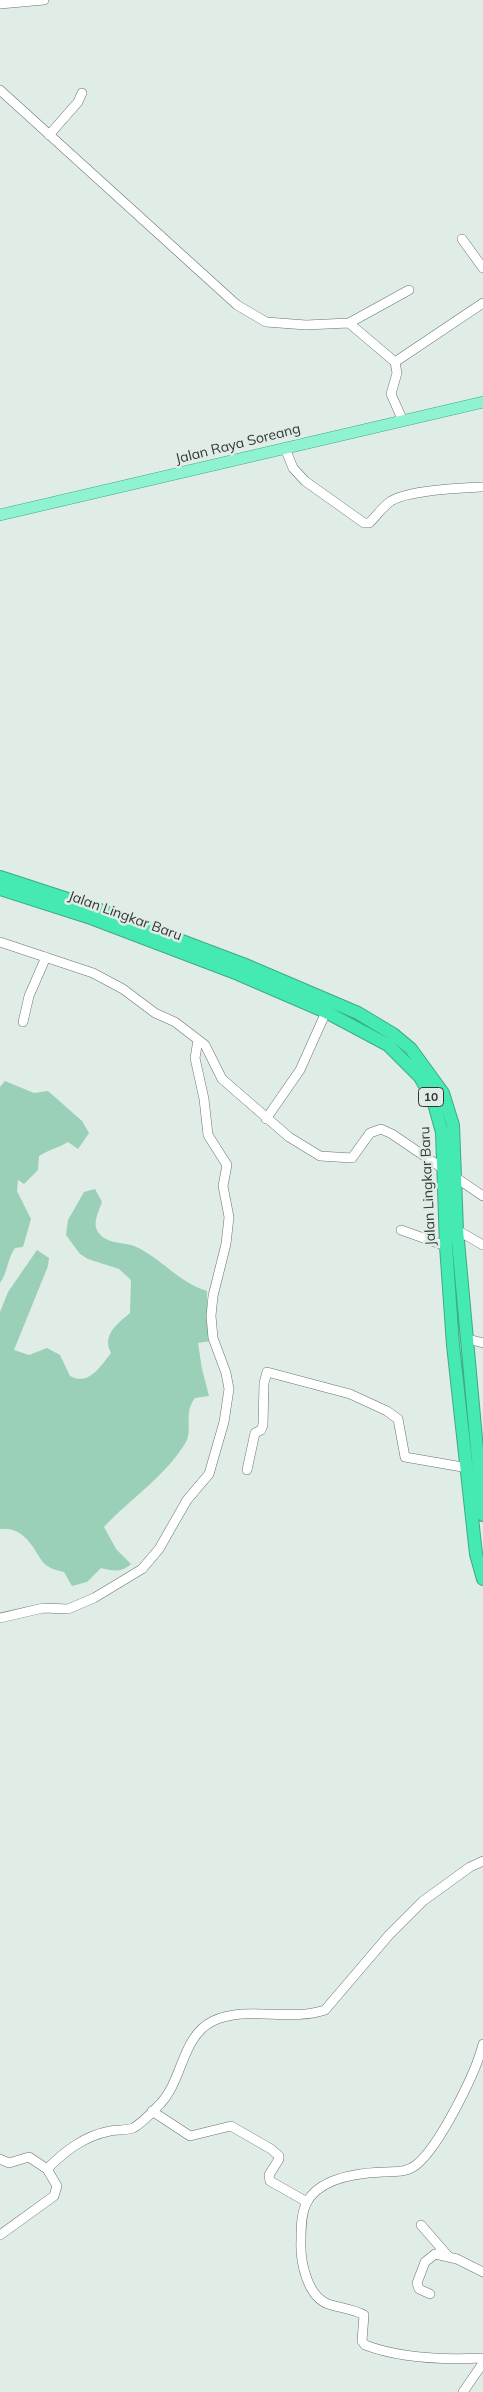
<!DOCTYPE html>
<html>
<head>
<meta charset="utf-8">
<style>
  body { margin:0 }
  canvas { display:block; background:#e0ece6 }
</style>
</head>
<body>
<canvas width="483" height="2392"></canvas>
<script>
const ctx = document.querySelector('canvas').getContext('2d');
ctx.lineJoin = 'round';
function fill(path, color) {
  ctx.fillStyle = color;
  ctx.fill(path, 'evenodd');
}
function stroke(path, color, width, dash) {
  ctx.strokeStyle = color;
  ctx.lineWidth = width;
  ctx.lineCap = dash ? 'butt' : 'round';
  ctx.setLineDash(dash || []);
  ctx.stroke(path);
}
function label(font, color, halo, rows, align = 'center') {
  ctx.font = font + ' Mulish,sans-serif';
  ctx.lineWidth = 5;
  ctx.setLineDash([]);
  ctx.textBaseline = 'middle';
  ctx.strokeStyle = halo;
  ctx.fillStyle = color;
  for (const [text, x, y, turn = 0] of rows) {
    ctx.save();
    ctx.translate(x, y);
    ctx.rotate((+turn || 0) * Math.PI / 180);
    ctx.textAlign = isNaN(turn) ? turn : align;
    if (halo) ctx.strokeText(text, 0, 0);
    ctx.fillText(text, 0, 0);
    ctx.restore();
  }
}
fill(new Path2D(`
  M5,1081L34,1093L48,1091L82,1121L89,1133L78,1149L68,1142C58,1148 48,1150 39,1156L38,1170L24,1184L18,1180L17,1191L31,1219L23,1247L15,1248C7,1259 8,1272 0,1283V1087Z
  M95,1189L102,1202C99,1211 92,1223 98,1232C106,1244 123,1242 134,1246C162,1258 176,1281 207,1291V1320L211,1341L198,1343L202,1369L209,1396L195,1398C183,1413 193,1429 186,1442C164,1478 132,1497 104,1527L116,1549L131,1564C121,1573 113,1571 101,1568L87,1582L72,1586L64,1572C56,1570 47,1568 42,1561C31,1544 23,1527 0,1529V1312L8,1292L37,1250L49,1258L48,1266L14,1350L29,1355L47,1348L60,1355L70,1376C89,1386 100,1367 111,1353C102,1335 116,1325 130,1313L131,1280L119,1269L88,1259L80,1254L66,1235L68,1220L84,1192Z`), '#9acfb8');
const minor = new Path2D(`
  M0,4L44,0
  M0,90L237,305L266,322L306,325L349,323L395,362L397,373L391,394L403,421
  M49,135L78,102L82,93
  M462,239L483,268
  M349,323L409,290
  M395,362L483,303
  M285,448L293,468L305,481L364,523H369C377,516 381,508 391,501C409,490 461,488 483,487
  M0,942L93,973L123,989L155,1013L175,1022L205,1045L222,1079L289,1137L320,1156L352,1158L370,1133L381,1129L392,1134L483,1196
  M23,1022L29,996L46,957
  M266,1119L300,1070L326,1012
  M401,1230L446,1246
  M457,1230L483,1245
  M468,1339L483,1343
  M247,1470L255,1433L261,1430L263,1425L264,1383L267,1372L350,1394L387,1411L398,1419L405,1457L468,1468
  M0,1618L43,1608L68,1609L94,1598L142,1569L159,1549L187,1500L209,1474L224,1422L229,1389L226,1373L213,1338L211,1316L213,1296L226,1244L229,1217L223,1186L227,1165L208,1135L204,1099L195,1058L198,1040
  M483,2044C476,2073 439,2147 416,2165C406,2173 395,2171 383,2172C358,2173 318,2178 306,2204C301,2215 301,2229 301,2241C300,2261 307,2296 328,2304C340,2308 354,2309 364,2315L362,2341L365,2345C402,2359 444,2360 483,2358
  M152,2111L190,2136L231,2126L271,2149L279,2156V2159L269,2175L270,2181L307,2202
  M0,2159L9,2163L29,2157L47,2169C65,2151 84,2136 110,2131C118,2129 126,2131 133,2128C143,2123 153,2111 161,2103C183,2079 182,2036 213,2021C248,2005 289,2022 325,2010L389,1935L423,1901L470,1867L483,1861
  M421,2225L448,2256
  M0,2235L54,2196L57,2186L47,2169
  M430,2294L419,2289L417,2283L425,2262L435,2254L457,2259L483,2272
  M463,2392L483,2363`);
const major = new Path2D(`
  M0,515L483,402`);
const highway = new Path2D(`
  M0,877L92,907L243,964L358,1013L393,1034L411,1049L443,1093L453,1125L457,1230L483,1515
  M0,889L88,917L238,974L326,1012L388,1045L420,1077L433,1100L442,1132L446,1246L453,1345L476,1554L483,1579`);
stroke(minor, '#6a746f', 10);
stroke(major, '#3eab86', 12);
stroke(highway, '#3eab86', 14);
stroke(minor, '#fff', 9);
stroke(major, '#8ff2d1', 11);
stroke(highway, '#44eab2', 12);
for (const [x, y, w] of [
  [431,1097,25]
]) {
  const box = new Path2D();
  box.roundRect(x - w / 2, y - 9.5, w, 19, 4);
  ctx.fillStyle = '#e0ece6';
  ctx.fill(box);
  stroke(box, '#333735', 1);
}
label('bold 12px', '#333735', null, [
  ["10",431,1097]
]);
label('14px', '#333735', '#e0ece6', [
  ["Jalan Raya Soreang",238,444,-14],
  ["Jalan Lingkar Baru",125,916,20],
  ["Jalan Lingkar Baru",428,1186,-93]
]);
</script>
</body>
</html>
